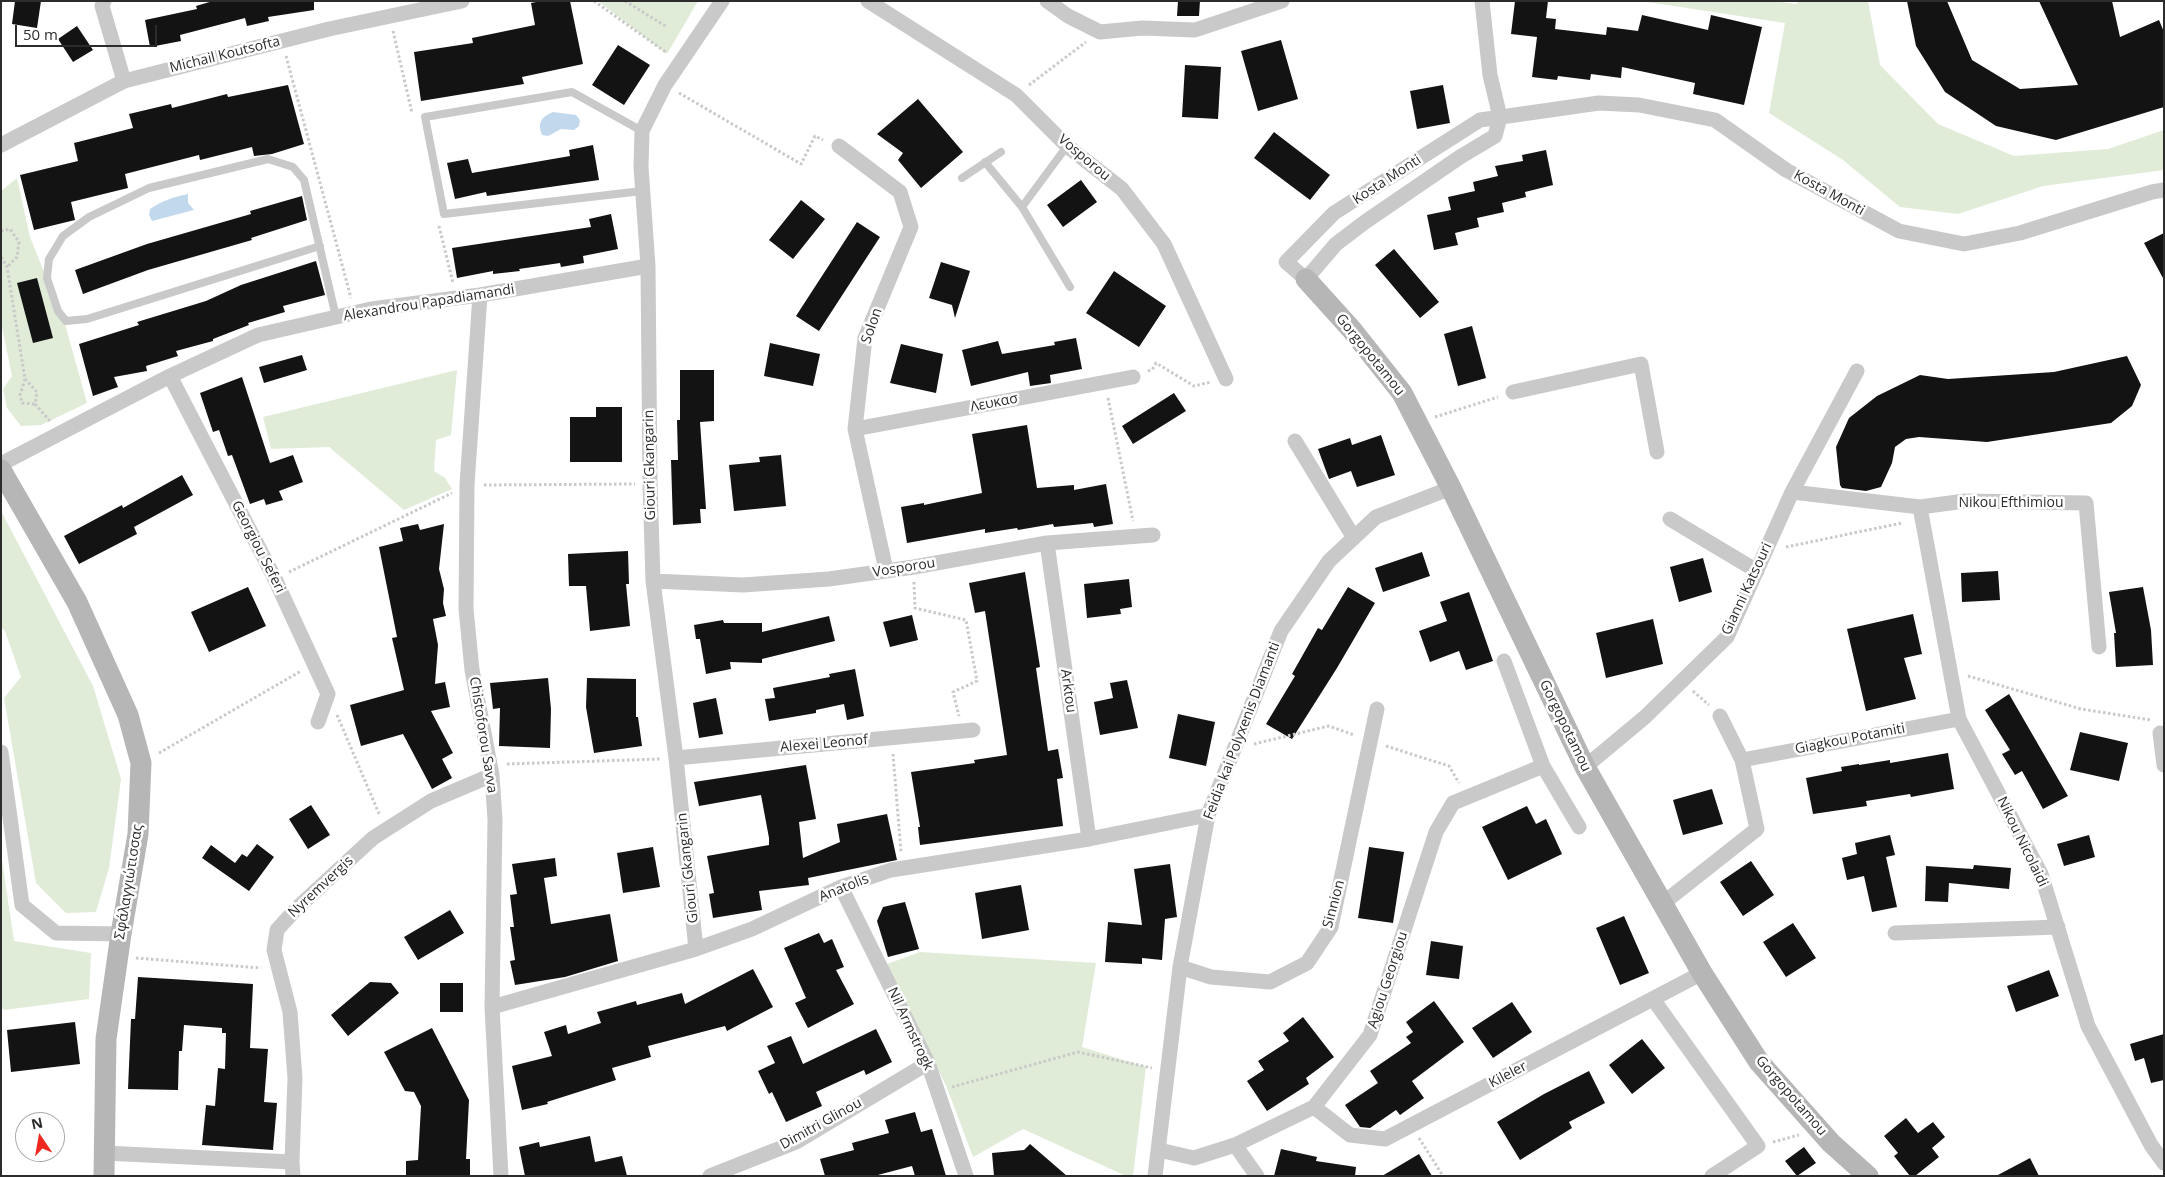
<!DOCTYPE html>
<html>
<head>
<meta charset="utf-8">
<style>
  body { margin:0 }
  #map { position:relative; width:2165px; height:1177px; overflow:hidden; background:#fff; font-family:"Open Sans",sans-serif }
  canvas { display:block }
  .frame { position:absolute; inset:0; border:2px solid #2c2c2c; pointer-events:none }
  .north { position:absolute; left:15px; top:1112px; width:50px; height:50px; box-sizing:border-box; background:#fff; border:1px solid #ababab; border-radius:50%; rotate:348deg; font-size:14px; font-weight:700; line-height:20px; text-align:center; color:#2c2c2c }
  .north::after { content:''; display:block; margin:auto; width:18px; height:22px; background:#ef2922; clip-path:polygon(50% 0,100% 100%,50% 72%,0 100%) }
  .scale { position:absolute; left:15px; top:25px; width:142px; height:22px; box-sizing:border-box; border:2px solid #2c2c2c; border-top:0; padding-left:6px; font-size:15px; line-height:18px; white-space:nowrap; color:#2c2c2c; -webkit-text-stroke:4px #fff; paint-order:stroke }
</style>
</head>
<body>
<div id="map">
<canvas width="2165" height="1177"></canvas>
<div class="frame"></div>
<div class="north">N</div>
<div class="scale">50 m</div>
</div>
<script>
const ctx = document.querySelector('canvas').getContext('2d');
ctx.lineJoin = 'round';
function fill(path, color) {
  ctx.fillStyle = color;
  ctx.fill(path, 'evenodd');
}
function stroke(path, color, width, dash) {
  ctx.strokeStyle = color;
  ctx.lineWidth = width;
  ctx.lineCap = dash ? 'butt' : 'round';
  ctx.setLineDash(dash || []);
  ctx.stroke(path);
}
function label(font, color, halo, rows, align = 'center') {
  ctx.font = font + ' "Open Sans",sans-serif';
  ctx.lineWidth = 5;
  ctx.setLineDash([]);
  ctx.textBaseline = 'middle';
  ctx.strokeStyle = halo;
  ctx.fillStyle = color;
  for (const [text, x, y, turn = 0] of rows) {
    ctx.save();
    ctx.translate(x, y);
    ctx.rotate((+turn || 0) * Math.PI / 180);
    ctx.textAlign = isNaN(turn) ? turn : align;
    if (halo) ctx.strokeText(text, 0, 0);
    ctx.fillText(text, 0, 0);
    ctx.restore();
  }
}
fill(new Path2D(`
  M598,1H698L667,54Z
  M1641,1H1772L1797,4V1H1868L1880,65L1938,124L2014,156L2108,149L2164,130V170L2043,186L1958,214L1900,207L1843,160L1769,113L1785,23Z
  M17,178L30,237L65,324L87,403L41,425L21,426L7,408L3,389L12,376L1,322V191Z
  M457,370L451,435L436,440L434,471L445,478L452,489L404,510L329,447L271,449L263,417Z
  M1,511L93,686L121,779L109,868L96,912L66,913L36,883L4,698L21,677L5,631L1,627Z
  M1,853L14,941L91,953L89,999L4,1010L1,1007Z
  M920,952L1096,963L1082,1047L1146,1067L1133,1176H1126L1023,1129L973,1157L947,1088L887,964Z`), '#e0ebd8');
fill(new Path2D(`
  M553,112L576,115L580,120L579,126L574,130L561,129L548,136L542,135C537,123 541,117 553,112Z
  M188,194V203L194,210L152,221L149,215L150,209C162,201 173,197 188,194Z`), '#c2d8ed');
fill(new Path2D(`
  M15,1H41L37,28L12,24Z
  M213,1H314V10L268,17L269,21L247,26L245,18L180,35L181,41L150,47L145,20L197,9L196,6Z
  M541,1H570L583,64L522,77L524,84L421,101L414,52L473,43L472,38L535,25L531,3Z
  M1178,1H1200L1199,16H1177Z
  M1515,1H1548L1546,18L1556,19L1555,29L1606,35L1607,27L1638,31L1642,15L1708,30L1711,15L1762,27L1744,105L1693,94L1695,83L1622,67L1621,78L1591,74L1590,80L1558,76L1557,80L1532,77L1537,37L1511,34Z
  M1907,1H1947L1972,60L2020,89L2078,85L2039,1H2112L2120,37L2159,20L2164,32V107L2056,140L1996,126L1945,92L1916,46Z
  M77,26L93,50L73,62L58,39Z
  M1281,40L1298,99L1258,111L1241,51Z
  M618,45L650,65L624,105L592,85Z
  M1185,65L1221,67L1218,119L1182,117Z
  M288,85L304,144L272,154L254,156L252,147L200,160L199,155L125,174L128,188L71,202L75,220L34,230L20,175L78,161L74,143L133,128L129,114L171,104L172,108L227,94L228,97Z
  M1443,85L1450,123L1417,129L1410,91Z
  M918,99L963,152L921,188L898,160L903,153L877,134Z
  M1274,132L1330,175L1310,200L1254,158Z
  M593,145L599,180L487,196L486,192L455,199L447,163L468,159L472,173L570,156L569,150Z
  M1546,150L1553,185L1525,192L1526,197L1502,203L1504,212L1477,218L1479,227L1455,233L1458,245L1434,250L1427,215L1451,210L1448,197L1475,191L1473,182L1498,176L1495,166L1523,161L1522,155Z
  M1081,180L1097,202L1063,227L1047,205Z
  M302,196L307,220L251,238L252,240L148,270L83,294L75,270L147,244L251,214L250,211Z
  M801,200L825,219L793,259L769,240Z
  M611,214L618,249L583,256L584,263L561,267L560,263L519,269L520,271L493,274V271L457,278L452,248L591,227L589,219Z
  M857,222L880,237L819,331L796,316Z
  M2164,233V280L2144,243Z
  M1394,249L1439,302L1420,318L1375,265Z
  M316,261L325,295L283,306L285,312L248,323L249,325L213,339V341L176,351L178,356L146,366L147,371L114,377L118,387L93,396L79,344L139,325L137,322L206,301L241,285Z
  M941,262L970,271L955,318L952,305L929,298Z
  M1114,271L1166,306L1139,347L1086,313Z
  M37,278L53,338L33,343L17,283Z
  M1472,326L1486,378L1458,386L1444,334Z
  M1076,338L1082,369L1050,375L1051,383L1030,386L1028,372L971,386L962,350L998,341L1002,354L1055,345L1054,342Z
  M770,343L820,354L813,386L764,376Z
  M901,344L943,354L936,393L890,383Z
  M302,355L307,370L264,383L259,367Z
  M2127,356L2141,385L2132,406L2111,423L1987,442L1919,437L1906,439L1895,447L1892,463L1881,487L1866,491L1842,488L1840,485L1836,447L1849,418L1877,396L1920,375L1948,379L2054,372Z
  M680,370H714V421L700,422L706,509H700L701,523L673,525L671,460H678L677,420H680Z
  M242,377L270,463L293,455L303,482L279,491L283,500L266,505L264,499L250,504L232,455L228,456L219,430L213,432L200,393Z
  M1174,393L1186,411L1133,444L1122,426Z
  M596,407H622V462H570V417H596Z
  M1027,425L1037,488L1074,485V490L1106,484L1113,524L1094,527L1093,523L1054,527L1053,524L1018,530L1017,528L985,533V529L907,543L901,507L924,503V505L982,493L972,434Z
  M1381,435L1395,475L1357,487L1351,471L1329,479L1318,449L1350,438L1352,445Z
  M781,455L786,506L734,511L729,465L760,462L759,457Z
  M182,475L193,495L134,527L137,534L79,564L64,536L122,505L123,508Z
  M418,524L420,530L444,524L439,569L444,589L443,603L446,616L433,619L438,645L435,684L445,682L450,707L431,711L453,753L442,759L452,778L432,789L403,734L361,746L350,705L404,690L392,638L397,637L379,547L403,541L400,528Z
  M628,551L629,584H626L630,626L590,631L586,586H569L568,554Z
  M1422,552L1430,576L1383,592L1375,568Z
  M1703,558L1712,592L1679,602L1670,567Z
  M1998,571L2000,600L1962,602L1961,573Z
  M1025,572L1040,667L1036,668L1048,751L1058,749L1063,778L1057,779L1063,826L920,845L918,827H920L911,772L975,763L974,760L1007,755L985,611L975,613L969,583Z
  M1129,579L1132,607L1120,609L1121,614L1087,618L1084,584Z
  M248,587L266,626L209,652L191,612Z
  M1348,587L1375,603L1337,668L1292,739L1266,724L1295,676L1292,674L1318,628L1322,630Z
  M2143,587L2151,630L2153,665L2116,667L2114,633H2116L2109,592Z
  M1469,592L1493,661L1466,670L1459,651L1430,662L1419,631L1447,621L1440,602Z
  M1913,614L1922,654L1904,658L1916,699L1866,711L1847,629Z
  M912,615L918,640L890,647L883,622Z
  M829,616L835,641L762,659V663L730,662L731,669L706,674L700,639H696L694,625L723,620L724,623H762V632Z
  M1653,619L1663,664L1606,678L1596,633Z
  M855,669L864,716L847,720L844,704L816,710V713L769,721L765,699L775,698L773,688L830,677L829,674Z
  M548,678L551,709L550,748L499,746L500,708L493,709L490,683Z
  M587,678L636,679V717H638L642,746L594,753L586,707Z
  M1127,680L1138,728L1100,735L1094,702L1113,698L1110,683Z
  M2009,694L2068,796L2043,809L2022,771L2015,775L2002,754L2010,750L1985,710Z
  M716,698L723,734L699,738L693,703Z
  M1178,714L1215,722L1206,766L1169,758Z
  M2080,732L2128,743L2119,781L2070,770Z
  M1948,753L1954,789L1911,797L1910,794L1866,801L1867,806L1813,814L1806,778L1842,771L1841,767L1859,764V765L1890,760V763Z
  M806,765L816,819L799,822L803,858L840,842L837,824L887,814L897,860L808,878L809,885L759,891L762,910L713,918L709,894L714,893L707,856L769,845V838L761,795L699,806L694,782Z
  M1712,789L1723,824L1683,835L1673,800Z
  M311,805L330,835L308,849L289,819Z
  M1527,806L1536,824L1546,819L1562,854L1508,880L1482,827Z
  M1890,835L1895,855L1886,857L1897,907L1872,912L1864,876L1847,880L1842,858L1857,854L1855,843Z
  M2089,835L2095,857L2064,866L2057,844Z
  M257,844L274,857L249,891L202,858L211,845L235,863L242,854L247,857Z
  M653,847L660,887L623,893L617,853Z
  M1369,847L1404,852L1393,923L1358,918Z
  M555,858L557,876L544,878L551,924L610,914L618,961L565,977L515,985L510,961L515,960L510,927H514L510,895L517,894L512,864Z
  M1751,861L1774,895L1743,916L1720,882Z
  M1170,864L1177,917L1165,919L1162,960L1142,958V964L1105,962L1108,922L1142,925L1134,869Z
  M1974,865L2011,868L2009,889L1949,883L1948,902L1925,901L1926,866L1973,869Z
  M1021,885L1029,930L982,939L975,893Z
  M905,902L919,949L888,957L877,921L883,907Z
  M450,910L464,933L418,960L404,937Z
  M1624,916L1649,973L1620,985L1596,928Z
  M1793,923L1816,958L1786,977L1763,942Z
  M819,933L824,943L832,939L844,967L836,970L854,1004L808,1028L795,1003L806,998L784,948Z
  M1431,941L1463,946L1459,979L1426,975Z
  M753,969L773,1007L727,1031L725,1026L648,1046L651,1057L612,1068L616,1080L547,1102L548,1104L522,1110L512,1066L552,1056L544,1032L566,1025L568,1034L601,1023L597,1012L636,1001L637,1005L682,993L685,1004Z
  M2049,970L2059,996L2016,1012L2007,986Z
  M138,977L253,984L250,1048L268,1049L264,1102L277,1103L273,1150L202,1145L206,1105L215,1106L218,1068L225,1069L226,1033H222V1028L184,1025L182,1051H179L178,1090L128,1089L131,1019H135Z
  M370,982L391,983L399,993L348,1036L331,1015Z
  M440,983H463V1012H440Z
  M1434,1001L1464,1042L1412,1081L1424,1098L1400,1115L1396,1110L1370,1128L1360,1127L1345,1105L1378,1083L1370,1071L1411,1043L1406,1037L1413,1032L1406,1022Z
  M1512,1002L1532,1032L1493,1058L1472,1028Z
  M1303,1017L1334,1057L1306,1078L1309,1084L1267,1111L1247,1081L1264,1070L1258,1061L1289,1041L1283,1033Z
  M75,1022L80,1064L11,1072L7,1030Z
  M432,1028L469,1100L466,1159H470V1176H406V1161L418,1160L421,1106L414,1092L405,1091L384,1052Z
  M876,1029L892,1062L866,1075L864,1070L816,1092L822,1106L786,1122L772,1092L769,1094L758,1071L775,1063L767,1046L791,1036L803,1064Z
  M2164,1034V1080L2151,1083L2144,1058L2135,1061L2130,1044Z
  M1642,1039L1665,1068L1632,1094L1609,1065Z
  M1589,1071L1605,1103L1569,1122L1572,1128L1520,1160L1497,1122L1544,1094Z
  M915,1112L921,1132L932,1129L946,1176H915L912,1166L874,1176H825L820,1159L854,1150L852,1143L889,1133L885,1120Z
  M1906,1118L1918,1133L1933,1122L1945,1137L1932,1148L1939,1157L1915,1176H1910L1894,1156L1898,1153L1884,1136Z
  M590,1136L595,1162L622,1156L627,1176H525L519,1147L539,1142L540,1147Z
  M1030,1144L1067,1176H994L992,1153L1024,1150Z
  M1804,1147L1816,1163L1797,1176L1785,1161Z
  M1281,1149L1317,1157L1316,1161L1356,1167L1355,1176H1274Z
  M1419,1154L1432,1176H1382Z
  M2030,1158L2039,1176H1996Z`), '#131313');
stroke(new Path2D(`
  M594,1L667,53
  M625,1L667,27
  M393,31L412,113
  M286,56L351,298
  M1029,85L1086,42
  M679,93L801,164L815,136L823,140
  M439,226L453,283
  M1,231L10,229L19,242L17,257L7,267
  M1,257L7,267L25,379L37,392L35,404L50,421
  M1148,371L1152,370L1156,363L1194,386L1211,382
  M25,379L20,395L22,403L35,404
  M1108,398L1133,521
  M1435,417L1498,397
  M484,485L635,484
  M1786,547L1902,523
  M289,572L452,493
  M914,582L915,608L966,620L977,681L953,692L959,716
  M1968,676L2081,709L2151,720
  M1693,691L1709,705
  M337,715L380,816
  M1254,744L1329,726L1354,735
  M1386,746L1449,766L1459,783
  M159,753L301,671
  M893,754L901,852
  M507,764L660,759
  M136,958L261,968
  M952,1087L1078,1052L1152,1068
  M1419,1138L1443,1176
  M1773,1142L1799,1135`), '#c9c9c9', 3, [2.5, 2.5]);
stroke(new Path2D(`
  M642,131L572,92L425,117L444,214L642,191
  M985,162L1022,207L1070,287
  M962,178L1001,152
  M1022,207L1067,146
  M320,246L87,319L66,321L58,311L47,278L49,259L63,236L89,217L149,188L268,159L293,167L304,180L336,317`), '#c9c9c9', 8);
stroke(new Path2D(`
  M104,1L102,6L124,81
  M868,1L1016,95L1067,146L1122,189L1164,244L1226,379
  M1047,1L1068,16L1100,32L1142,28L1195,30L1282,1
  M1482,1L1490,75L1500,117L1495,136L1460,157L1365,222L1336,244L1306,279L1286,262L1334,213L1480,120L1599,103L1639,105L1715,120L1786,170L1899,231L1964,244L2020,233L2152,192L2164,190
  M1,145L124,81L329,29L462,1
  M839,146L900,192L911,227L865,338L855,429L886,570
  M480,295L467,485L466,609L472,670L492,775L495,820L492,1007L501,1176
  M170,376L275,579L328,694L318,722
  M1513,392L1641,364L1657,452
  M855,429L1133,377
  M1295,441L1354,538
  M1,464L170,376L258,335L371,309L480,295L648,266
  M1792,492L1920,507L1965,501L2086,503L2099,647
  M1920,507L1959,719L2041,874L2088,1026L2151,1145L2164,1163
  M1670,519L1757,571
  M1047,543L1089,839
  M653,581L743,585L829,579L914,567L1047,543L1153,535
  M1504,661L1543,766L1579,827
  M2160,733L2164,765
  M1,752L22,905L56,933L121,934
  M676,758L973,730
  M1742,760L1959,719
  M1585,767L1645,717L1727,637L1792,492L1857,371
  M841,887L928,1063L966,1176
  M1662,904L1757,829L1742,760L1720,716
  M1895,933L2058,927
  M696,949L676,758L653,581L650,484L648,266L641,167L642,131L665,85L722,1
  M1180,967L1211,977L1270,982L1307,963L1331,927L1377,709
  M1653,999L1758,1146L1712,1176
  M492,1007L696,949L752,929L841,887L891,870L1089,839L1208,815
  M1314,1107L1350,1135L1385,1139L1702,973
  M1235,1145L1257,1176
  M1159,1150L1194,1158L1235,1145L1314,1107L1370,1035L1436,832L1453,803L1543,766
  M104,1153L292,1162
  M293,1176L292,1162L295,1078L290,1012L274,950L277,930L296,909L373,838L431,801L492,775
  M710,1176L796,1142L928,1063
  M1155,1176L1180,967L1208,815L1281,631L1329,561L1376,517L1451,488`), '#c9c9c9', 15);
stroke(new Path2D(`
  M1306,279L1352,330L1402,393L1451,488L1585,767L1702,973L1759,1062L1831,1143L1868,1176
  M1,470L77,602L128,715L141,763L138,834L121,934L106,1039L104,1176`), '#b6b6b6', 21);
label('14px', '#2c2c2c', '#fff', [
  ["Michail Koutsofta",225,55,-14],
  ["Vosporou",1084,158,40],
  ["Kosta Monti",1387,180,-33],
  ["Kosta Monti",1829,193,29],
  ["Alexandrou Papadiamandi",429,303,-9],
  ["Solon",872,326,-71],
  ["Gorgopotamou",1370,355,51],
  ["Λευκασ",994,403,-11],
  ["Giouri Gkangarin",650,465,-91],
  ["Nikou Efthimiou",2011,503],
  ["Georgiou Seferi",258,547,63],
  ["Vosporou",904,568,-9],
  ["Gianni Katsouri",1747,589,-65],
  ["Arktou",1068,691,82],
  ["Gorgopotamou",1565,726,64],
  ["Feidia kai Polyxenis Diamanti",1242,731,-69],
  ["Chistoforou Savva",483,735,81],
  ["Giagkou Potamiti",1850,739,-11],
  ["Alexei Leonof",824,744,-5],
  ["Nikou Nicolaidi",2022,842,64],
  ["Giouri Gkangarin",688,868,-96],
  ["Σφάλαγγιώτισσας",129,882,-81],
  ["Nyremvergis",321,887,-43],
  ["Anatolis",844,888,-22],
  ["Sinnion",1334,904,-75],
  ["Agiou Georgiou",1388,980,-72],
  ["Nil Armstrogk",910,1029,65],
  ["Kileler",1508,1075,-28],
  ["Gorgopotamou",1791,1096,49],
  ["Dimitri Glinou",821,1124,-29]
]);
</script>
</body>
</html>
